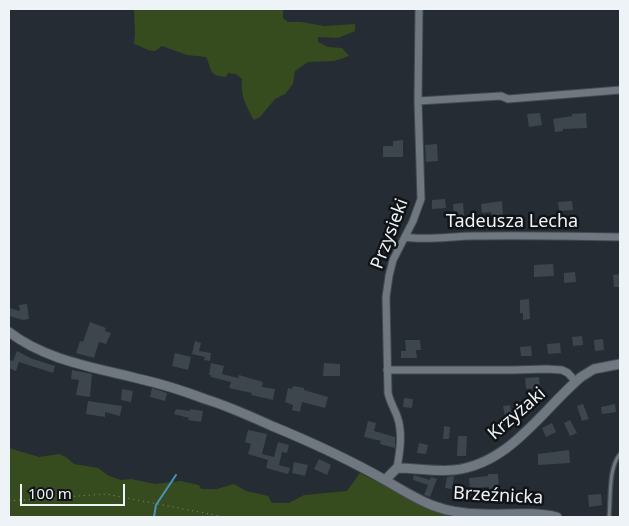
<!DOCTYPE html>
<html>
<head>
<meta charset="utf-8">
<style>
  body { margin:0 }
  #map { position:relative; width:629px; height:526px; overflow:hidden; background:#252c33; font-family:"Noto Sans",sans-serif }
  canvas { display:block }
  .frame { position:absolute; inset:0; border:10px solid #eef3f8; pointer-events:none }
  .scale { position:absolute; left:20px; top:484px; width:105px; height:22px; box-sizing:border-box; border:2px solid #eef3f8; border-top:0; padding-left:6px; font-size:15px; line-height:18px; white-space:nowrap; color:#eef3f8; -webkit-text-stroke:4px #111417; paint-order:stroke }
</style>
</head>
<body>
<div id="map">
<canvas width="629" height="526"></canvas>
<div class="frame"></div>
<div class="scale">100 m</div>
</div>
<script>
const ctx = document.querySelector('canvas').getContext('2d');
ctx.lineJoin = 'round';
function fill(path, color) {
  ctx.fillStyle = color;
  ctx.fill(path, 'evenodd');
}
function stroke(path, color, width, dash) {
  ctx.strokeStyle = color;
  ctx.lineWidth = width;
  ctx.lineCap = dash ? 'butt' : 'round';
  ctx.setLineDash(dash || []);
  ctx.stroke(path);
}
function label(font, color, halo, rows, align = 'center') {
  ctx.font = font + ' "Noto Sans",sans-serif';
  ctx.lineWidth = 5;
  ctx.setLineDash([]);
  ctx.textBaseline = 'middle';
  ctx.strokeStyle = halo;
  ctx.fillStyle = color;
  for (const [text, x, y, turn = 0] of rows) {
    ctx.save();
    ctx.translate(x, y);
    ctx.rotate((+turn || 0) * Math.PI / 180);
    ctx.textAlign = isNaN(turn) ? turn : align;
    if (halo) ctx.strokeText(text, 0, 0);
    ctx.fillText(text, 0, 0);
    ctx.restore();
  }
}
fill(new Path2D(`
  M134,9H283V18L288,22H301L324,26L355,24V31L338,38L318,37V42L328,47L342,48L349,56L334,61L308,62L295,71L293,84L285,94L275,99L260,117L254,120C246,106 240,95 242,79L236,74L228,73L226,77C208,76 212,69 206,57L187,55L162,46L155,51C146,51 142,46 134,44L135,34Z
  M9,448L39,457L59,454L66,457L74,464L98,468L109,476L121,480L131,479L155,484L180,481L199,485L201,489H217L234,484L246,491L268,496L272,503H289L304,495L347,491L360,473L426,507L459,517H9Z`), '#374c1e');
stroke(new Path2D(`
  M154,517L156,505L176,475`), '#4b91bb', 2);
fill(new Path2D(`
  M540,113L542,125L529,127L527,114Z
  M586,113L587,128L563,129V131L555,132L553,119L572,116V114Z
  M403,140V157H383V146H393V141Z
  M437,144L438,161L426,162L425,145Z
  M445,199L446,208L432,209V200Z
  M502,201L503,215L492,216L491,212L482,213L481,204Z
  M572,201L573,210L559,211L558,202Z
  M463,203L465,226L455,227L453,204Z
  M553,264L554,276L534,277V265Z
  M575,272L576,282L564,283V273Z
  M620,274V287H614L613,275Z
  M529,299L530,319L523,320V313H520V300Z
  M27,304L29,319L23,320L9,316V308L20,311L19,305Z
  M90,322L106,328L105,331L111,333L106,344L99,342L94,358L76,353L80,341L83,342Z
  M582,336L583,345L573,346L572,337Z
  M603,339L604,350L595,351L594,340Z
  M405,340H420L421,350H416L417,358H401V351H406Z
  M195,341L201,343L199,351L211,353L210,361L204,360L205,357L192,354Z
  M560,343L561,353L548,354L547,344Z
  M531,346L532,356H521L520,347Z
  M17,351L30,358L55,366L53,373L19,362L16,371L9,368V360L13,361Z
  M175,353L191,357L188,370L172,366Z
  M211,363L224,366L222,374L238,378L239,375L263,382L262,387L275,389L273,400L251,395L252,393L229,388L231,382L211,377V375H209Z
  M324,363L340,364V376H323Z
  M72,370L92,374L90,397L76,395L79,380L71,379Z
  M539,377L540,388L526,389L525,378Z
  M293,386L304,388V390L328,397L325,408L302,402L300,412L292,410L293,405L285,402L288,388L292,389Z
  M152,388L167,393L165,401L150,397Z
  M122,389L133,391L131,402L121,400Z
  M404,398L413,399L412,408L403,407Z
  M88,401L122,406L120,416L105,412V417L86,414Z
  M583,404L589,419L582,421L577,406Z
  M615,404L616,412L602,414L601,407Z
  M510,405L511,412L520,411L522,424L507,427L503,406Z
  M176,409L190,411V409L203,411L201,422L188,420L189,418L174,414Z
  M570,420L577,433L570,436L564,423Z
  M368,421L376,423L374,431L395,437V448L380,444L381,441L364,437Z
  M552,423L556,432L546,437L542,428Z
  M444,426L450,427L449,439H443Z
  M248,430L267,434L262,454L274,457L278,442L289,445L287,453L282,452L279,465L290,468L288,474L266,468L268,460L248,454L251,444L245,442Z
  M458,436H467L466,456H457Z
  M419,443L428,445L426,454L417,453Z
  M569,450L570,463L538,465V454Z
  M319,459L331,465L327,475L314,469Z
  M294,462L308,465L305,476L292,473Z
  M488,474H498L499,489L489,490V487L470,488L469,478L488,476Z
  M414,475L430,480L431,477L437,479L430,497L424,495L428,485L413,480Z
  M454,476L452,489L445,488L447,477Z
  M601,494L602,505L589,507L588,495Z`), '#3e464d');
const service = new Path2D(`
  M609,517C611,499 608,468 620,454`);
const minor = new Path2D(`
  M418,101L501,96L508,99L620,90
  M405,237C427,241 452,236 474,236C523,235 571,236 620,237
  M387,370H513L547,369L562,370L568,373L576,382
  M397,468C400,451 403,432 397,416C394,408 390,402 388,393L386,297L389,276L393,260L413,221L421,199L418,101L419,9`);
const tertiary = new Path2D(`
  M9,332C47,361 94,367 140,379C162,384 184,391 205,399C228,406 250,416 272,426C311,442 348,459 385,480L397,468C416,468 435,472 454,470C510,464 542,410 581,377L594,369L620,364
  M385,480C420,501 440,514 483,514C507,515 533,511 557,517`);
stroke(service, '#444a4f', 5.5);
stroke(minor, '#444a4f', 9);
stroke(tertiary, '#444a4f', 11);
stroke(new Path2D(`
  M9,501L106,494L225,517`), '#82888e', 1, [1, 4]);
stroke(service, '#6f7880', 3);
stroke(minor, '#6f7880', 7);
stroke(tertiary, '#6f7880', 9);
label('18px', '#eef3f8', '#111417', [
  ["Tadeusza Lecha",512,222],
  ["Przysieki",390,234,-69],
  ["Krzyżaki",517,414,-41],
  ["Brzeźnicka",498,496,3]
]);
</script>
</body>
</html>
